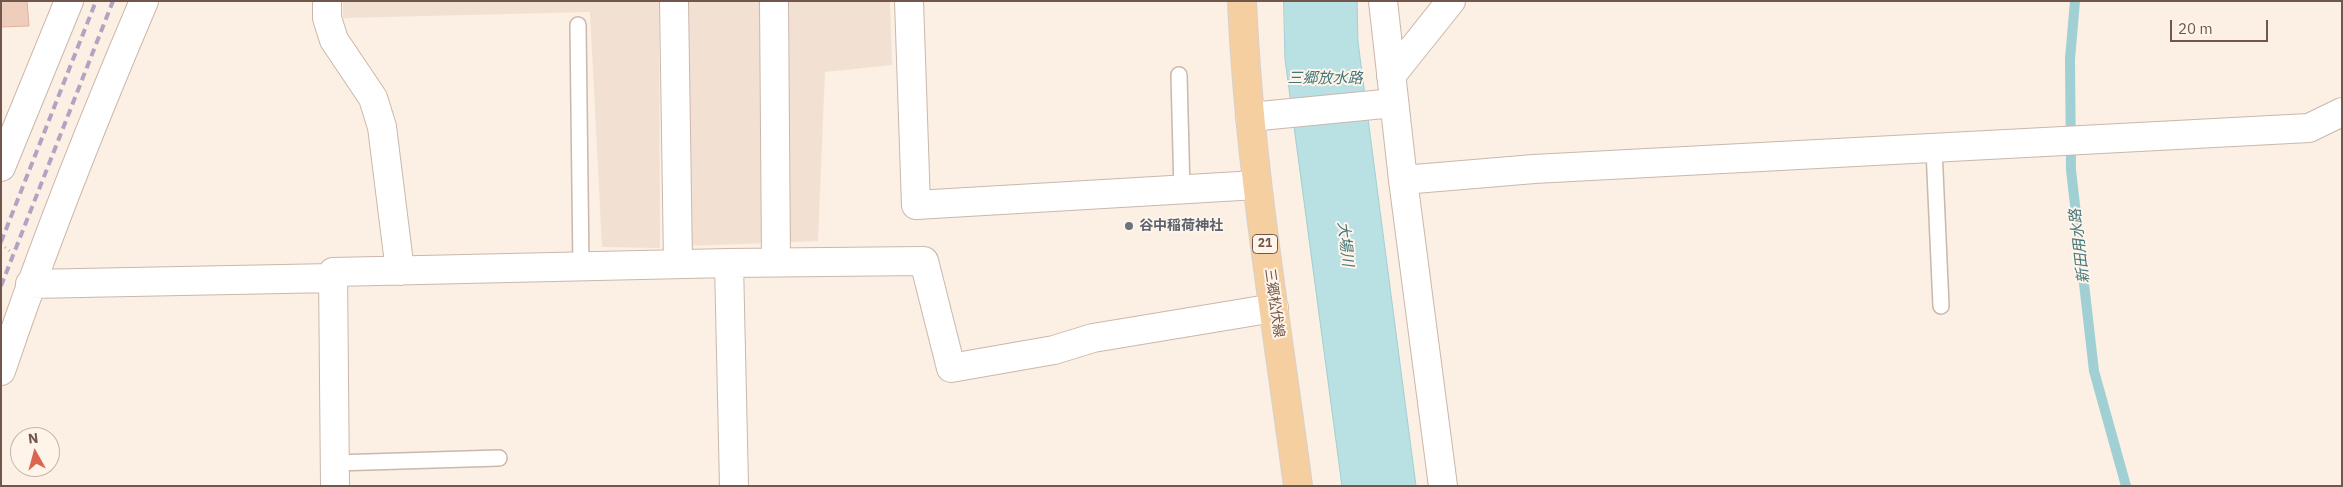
<!DOCTYPE html>
<html>
<head>
<meta charset="utf-8">
<style>
  body { margin:0 }
  #map { position:relative; width:2343px; height:487px; overflow:hidden; background:#fbf0e3; font-family:"IBM Plex Sans",sans-serif }
  canvas { display:block }
  .frame { position:absolute; inset:0; border:2px solid #71564b; pointer-events:none }
  .north { position:absolute; left:10px; top:427px; width:50px; height:50px; box-sizing:border-box; background:#fef4e9; border:1px solid #c6b5aa; border-radius:50%; rotate:353deg; font-size:14px; font-weight:700; line-height:20px; text-align:center; color:#71564b }
  .north::after { content:''; display:block; margin:auto; width:18px; height:22px; background:#dd6550; clip-path:polygon(50% 0,100% 100%,50% 72%,0 100%) }
  .scale { position:absolute; left:2170px; top:20px; width:98px; height:22px; box-sizing:border-box; border:2px solid #71564b; border-top:0; padding-left:6px; font-size:15px; line-height:18px; white-space:nowrap; color:#71564b; -webkit-text-stroke:4px #fef4e9; paint-order:stroke }
</style>
</head>
<body>
<div id="map">
<canvas width="2343" height="487"></canvas>
<div class="frame"></div>
<div class="north">N</div>
<div class="scale">20 m</div>
</div>
<script>
const ctx = document.querySelector('canvas').getContext('2d');
ctx.lineJoin = 'round';
function fill(path, color) {
  ctx.fillStyle = color;
  ctx.fill(path, 'evenodd');
}
function stroke(path, color, width, dash) {
  ctx.strokeStyle = color;
  ctx.lineWidth = width;
  ctx.lineCap = dash ? 'butt' : 'round';
  ctx.setLineDash(dash || []);
  ctx.stroke(path);
}
function label(font, color, halo, rows, align = 'center') {
  ctx.font = font + ' "IBM Plex Sans","Noto Sans JP",sans-serif';
  ctx.lineWidth = 4;
  ctx.setLineDash([]);
  ctx.textBaseline = 'middle';
  ctx.strokeStyle = halo;
  ctx.fillStyle = color;
  for (const [text, x, y, turn = 0] of rows) {
    ctx.save();
    ctx.translate(x, y);
    ctx.rotate((+turn || 0) * Math.PI / 180);
    ctx.textAlign = isNaN(turn) ? turn : align;
    if (halo) ctx.strokeText(text, 0, 0);
    ctx.fillText(text, 0, 0);
    ctx.restore();
  }
}
fill(new Path2D(`
  M343,1H659L660,248L602,247L590,12L343,18Z
  M689,1H890L892,65L825,72L818,241L687,246Z`), '#f2e1d2');
const water = new Path2D(`
  M1284,1H1357L1358,42L1416,486H1342L1285,59Z`);
fill(water, '#b9e0e3');
stroke(water, '#a0cfd4', 1);
stroke(new Path2D(`
  M2075,1L2070,59L2071,170L2094,371L2126,486`), '#a0cfd4', 10);
const building = new Path2D(`
  M1,1H27L29,26L1,27Z`);
fill(building, '#eecdbd');
stroke(building, '#e0b39e', 1);
const service = new Path2D(`
  M578,25L581,268
  M1179,75L1182,191
  M1934,149L1941,306
  M335,463L499,458`);
const minor = new Path2D(`
  M327,1V18L334,40L373,98L382,127L400,271
  M674,1L678,264
  M774,1L776,262
  M909,1L916,205L1257,185
  M1383,1L1403,180L1443,486
  M1391,76L1451,1
  M1250,117L1394,103
  M1,167L69,1
  M1403,180L1534,169L2309,128L2342,112
  M729,263L734,486
  M30,284L333,278
  M1,371C43,246 92,123 144,1
  M335,486L333,272L729,263L924,261L951,368L1054,350L1093,338L1274,308`);
const primary = new Path2D(`
  M1242,1C1249,164 1277,325 1298,486`);
stroke(service, '#cbb7ab', 18);
stroke(minor, '#cbb7ab', 30);
stroke(primary, '#d7d0cd', 30);
stroke(new Path2D(`
  M1,244L11,252`), '#d3b0a0', 3, [1, 4]);
stroke(service, '#fff', 15);
stroke(minor, '#fff', 28);
stroke(primary, '#f5cf9f', 28);
stroke(new Path2D(`
  M1,242L96,1
  M1,286L113,1`), '#b2a3c3', 4, [8, 5]);
for (const [x, y, r, color] of [
  [1129,226,5,"#6b7280"]
]) {
  const dot = new Path2D();
  dot.arc(x, y, r, 0, 2 * Math.PI);
  ctx.fillStyle = color;
  ctx.fill(dot);
  stroke(dot, '#fef4e9', 2);
}
for (const [x, y, w] of [
  [1265,244,25]
]) {
  const box = new Path2D();
  box.roundRect(x - w / 2, y - 9.5, w, 19, 4);
  ctx.fillStyle = '#fef4e9';
  ctx.fill(box);
  stroke(box, '#71564b', 1);
}
label('bold 12px', '#71564b', null, [
  ["21",1265,244]
]);
label('bold 14px', '#5b616d', '#fef4e9', [
  ["谷中稲荷神社",1139,226]
], 'left');
label('14px', '#71564b', '#fef4e9', [
  ["三郷松伏線",1274,303,82]
]);
label('italic 15px', '#43777c', '#fef4e9', [
  ["三郷放水路",1325,79],
  ["大場川",1345,244,83],
  ["新田用水路",2080,246,-97]
]);
</script>
</body>
</html>
